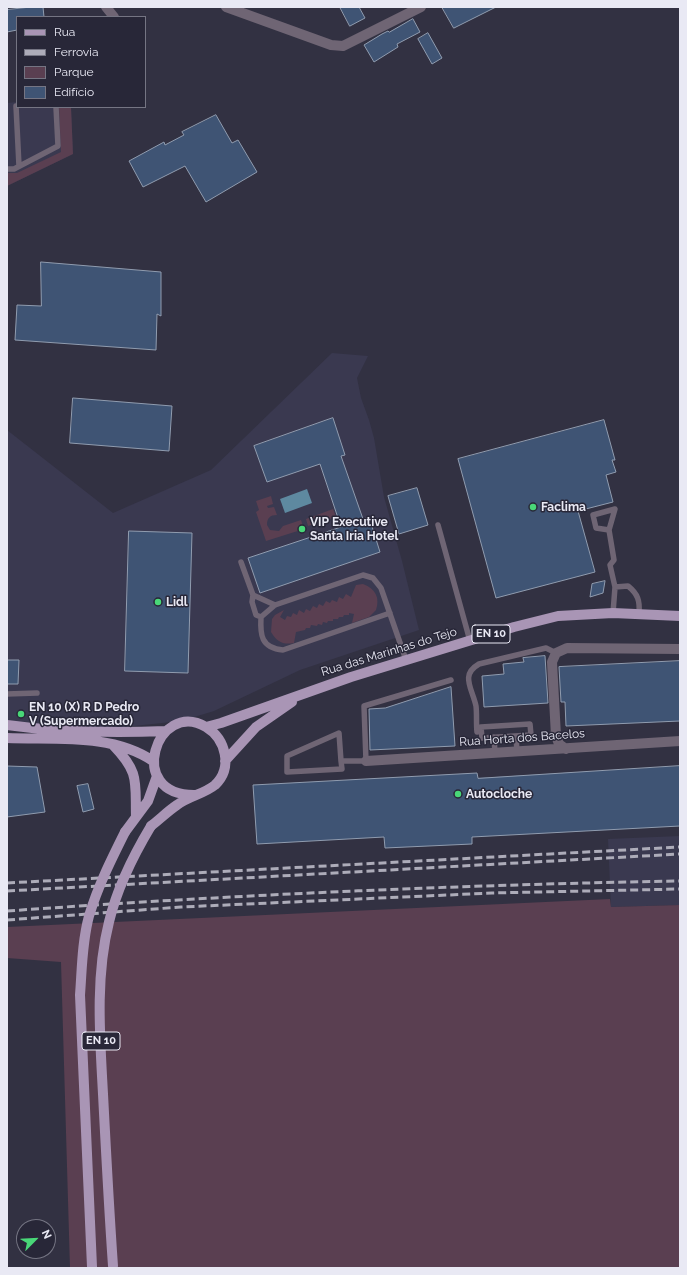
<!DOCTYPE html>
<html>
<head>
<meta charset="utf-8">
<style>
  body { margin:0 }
  #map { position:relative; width:687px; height:1275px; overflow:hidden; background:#323142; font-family:Raleway,sans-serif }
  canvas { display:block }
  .frame { position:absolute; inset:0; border:8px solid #e9e9f4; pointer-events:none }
  .legend { position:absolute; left:16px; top:16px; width:130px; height:92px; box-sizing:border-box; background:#282738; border:1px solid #757583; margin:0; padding:5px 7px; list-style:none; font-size:12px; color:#e9e9f4 }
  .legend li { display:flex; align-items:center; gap:8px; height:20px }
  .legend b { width:20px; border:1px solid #757583 }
  .north { position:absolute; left:16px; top:1219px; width:40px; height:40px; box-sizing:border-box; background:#282738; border:1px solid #757583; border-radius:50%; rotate:66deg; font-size:11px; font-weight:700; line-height:16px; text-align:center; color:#e9e9f4 }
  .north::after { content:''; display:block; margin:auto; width:14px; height:18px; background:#49d778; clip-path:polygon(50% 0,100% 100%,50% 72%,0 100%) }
</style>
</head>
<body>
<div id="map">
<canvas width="687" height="1275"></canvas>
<div class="frame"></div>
<ul class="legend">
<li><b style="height:5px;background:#a995b5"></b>Rua</li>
<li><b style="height:5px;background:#adacb9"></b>Ferrovia</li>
<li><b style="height:11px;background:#5a3f51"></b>Parque</li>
<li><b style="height:11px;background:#3f5474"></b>Edifício</li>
</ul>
<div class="north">N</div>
</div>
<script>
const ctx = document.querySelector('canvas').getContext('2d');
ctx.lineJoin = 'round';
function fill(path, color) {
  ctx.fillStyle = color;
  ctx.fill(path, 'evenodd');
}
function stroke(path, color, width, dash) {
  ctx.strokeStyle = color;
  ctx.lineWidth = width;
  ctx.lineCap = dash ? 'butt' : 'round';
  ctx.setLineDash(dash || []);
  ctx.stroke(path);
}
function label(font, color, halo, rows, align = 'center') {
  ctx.font = font + ' Raleway,sans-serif';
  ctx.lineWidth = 3;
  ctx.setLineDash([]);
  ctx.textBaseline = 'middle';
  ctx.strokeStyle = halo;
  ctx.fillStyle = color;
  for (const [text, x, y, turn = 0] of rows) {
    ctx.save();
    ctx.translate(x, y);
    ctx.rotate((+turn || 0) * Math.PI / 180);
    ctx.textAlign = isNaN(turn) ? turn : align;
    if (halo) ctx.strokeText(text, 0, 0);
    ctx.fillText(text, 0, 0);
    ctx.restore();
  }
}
fill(new Path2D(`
  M17,102V107H71L73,154L7,186V103Z
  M332,353L368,356L357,378L361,398L369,420L374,438L384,497L402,561L419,630L300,670L214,711L181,721L115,728L7,725V430L113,513L211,470Z
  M680,836V905L611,907L608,839Z`), '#3a3950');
fill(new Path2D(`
  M59,107H71L73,154L7,186V173H17L61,152Z
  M271,496L273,504L267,506L268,508L274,507L277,515C270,515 267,518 267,525L270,530L279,531L283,526L301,520L304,529L266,541L256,512L259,510L256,501Z
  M333,509L336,517L308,526L306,519Z
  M363,584C376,589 380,598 376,610L369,617L352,623L354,614L349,613V615H344L343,617H339L338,619H333V621H328L327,623L323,622L322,625L318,624L317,626L311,625L310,628H306L305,630L296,632L294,643C283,645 277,642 271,632L272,619L275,615L284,610L280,617L285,620L287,616L291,617L293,613L297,615L299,610L304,613L306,609L310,611L313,606L317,608L319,604L323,606L326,601L330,603L332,600L337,602L339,597L343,599L346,594L351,597L356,585Z
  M610,899L611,907L680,905V1268H70L61,962L7,958V927Z`), '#5a3f51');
fill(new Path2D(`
  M307,489L312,503L285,513L280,499Z`), '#5e89a0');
const building = new Path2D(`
  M31,7H43L44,17H17V30L7,32V10Z
  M340,7H359L365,18L350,26Z
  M442,7H496L454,28Z
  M413,19L420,32L397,44L398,47L374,62L364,45L382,34L388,31L389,32Z
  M428,33L442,58L432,64L418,39Z
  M216,115L232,143L238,140L257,172L206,202L185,166L143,187L129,161L164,142L165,145L184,135L182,132Z
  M41,262L161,272V316L157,314L156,350L15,340L17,305L41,306Z
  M73,398L172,406L169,451L70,443Z
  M333,418L345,455L341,456L363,519L369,517L380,552L260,593L248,558L341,527L320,464L267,482L254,446Z
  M604,420L615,460H612L616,472L606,475L613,502L578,511L595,572L496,598L458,459Z
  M417,488L428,525L399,534L388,496Z
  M129,531L192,533L188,673L125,671Z
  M605,581L603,593L590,597L592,584Z
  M545,656L548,703L484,707L482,676L504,674L503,664L524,662L523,658Z
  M7,660H19L18,684H7Z
  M680,661V721L566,726L565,702H561L559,667Z
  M451,687L455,746L370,750L369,709L385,708Z
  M7,766L37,767L45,812L7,817Z
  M680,766V826L472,837V844L385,848L384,837L257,844L253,785L477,773L478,778Z
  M88,784L94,809L83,812L77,786Z`);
fill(building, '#3f5474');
stroke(building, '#909caf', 1);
stroke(new Path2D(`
  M16,106L19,166
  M7,169H14L58,146L56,107
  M438,525L470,641
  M609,530L596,528L593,515L615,509L609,530L614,560L610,565L615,587L613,613
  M241,562L253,595L252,602L256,615L261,617
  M615,587L628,586C638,594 640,601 639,613
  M253,595L275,605
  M390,613L283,650C261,648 260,635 261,617L275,605L363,575L373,578L381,588L406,660
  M7,694L37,693
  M530,724L531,735L482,738L481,727Z
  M481,731L477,732C476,723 477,714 476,706C472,688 460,675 479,664L546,648L556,653
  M516,736L517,752
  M494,737L495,753
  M341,761L339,733L287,756V772L342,769L341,761H366L364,706L451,680`), '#6f6574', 5.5);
stroke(new Path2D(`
  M106,7L114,17
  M226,7L331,45L343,46L421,7
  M566,749L559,744L556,736L552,662L556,653L567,648L680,649
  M366,761L680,741`), '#6f6574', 10);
stroke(new Path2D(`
  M7,725C57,732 116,733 166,731
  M206,727L221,723L351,677L514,627L558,616L613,613L680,616
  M7,738C55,740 112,733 153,761
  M113,745C140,773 135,781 136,817
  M225,761L256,727L292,702
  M151,826C160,819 168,811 177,805C189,796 204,794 215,785C233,768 226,739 206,727C157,698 124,796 195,795
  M125,832L148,801L157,776`), '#a995b5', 10);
stroke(new Path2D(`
  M7,883L680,847
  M7,891L680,854
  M7,911C232,895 455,885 680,881
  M7,920L181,907L492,893L680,889`), '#adacb9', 3, [8, 4]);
stroke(new Path2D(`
  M113,1266C109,1209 106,1152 103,1094C100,1038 95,977 109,922C117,888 133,856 151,826
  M92,1267L80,995C82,969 82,942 89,916C98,886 111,860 125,832`), '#a995b5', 10);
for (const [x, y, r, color] of [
  [533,507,4,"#49d778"],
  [302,529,4,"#49d778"],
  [158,602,4,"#49d778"],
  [21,714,4,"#49d778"],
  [458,794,4,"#49d778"]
]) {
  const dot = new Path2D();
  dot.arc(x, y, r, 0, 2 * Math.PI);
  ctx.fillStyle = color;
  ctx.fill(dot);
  stroke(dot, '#282738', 1.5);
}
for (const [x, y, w] of [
  [491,634,38],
  [101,1041,38]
]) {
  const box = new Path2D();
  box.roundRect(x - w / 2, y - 9, w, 18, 3);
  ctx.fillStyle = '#282738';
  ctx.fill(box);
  stroke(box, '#e9e9f4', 1);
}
label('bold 11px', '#e9e9f4', null, [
  ["EN 10",491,634],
  ["EN 10",101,1041]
]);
label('bold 12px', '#e9e9f4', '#282738', [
  ["Faclima",541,507],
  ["VIP Executive",310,522],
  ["Santa Iria Hotel",310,536],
  ["Lidl",166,602],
  ["EN 10 (X) R D Pedro",29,707],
  ["V (Supermercado)",29,721],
  ["Autocloche",466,794]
], 'left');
label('12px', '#e9e9f4', '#282738', [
  ["Rua das Marinhas do Tejo",389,652,-17],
  ["Rua Horta dos Bacelos",522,738,-4]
]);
</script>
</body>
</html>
